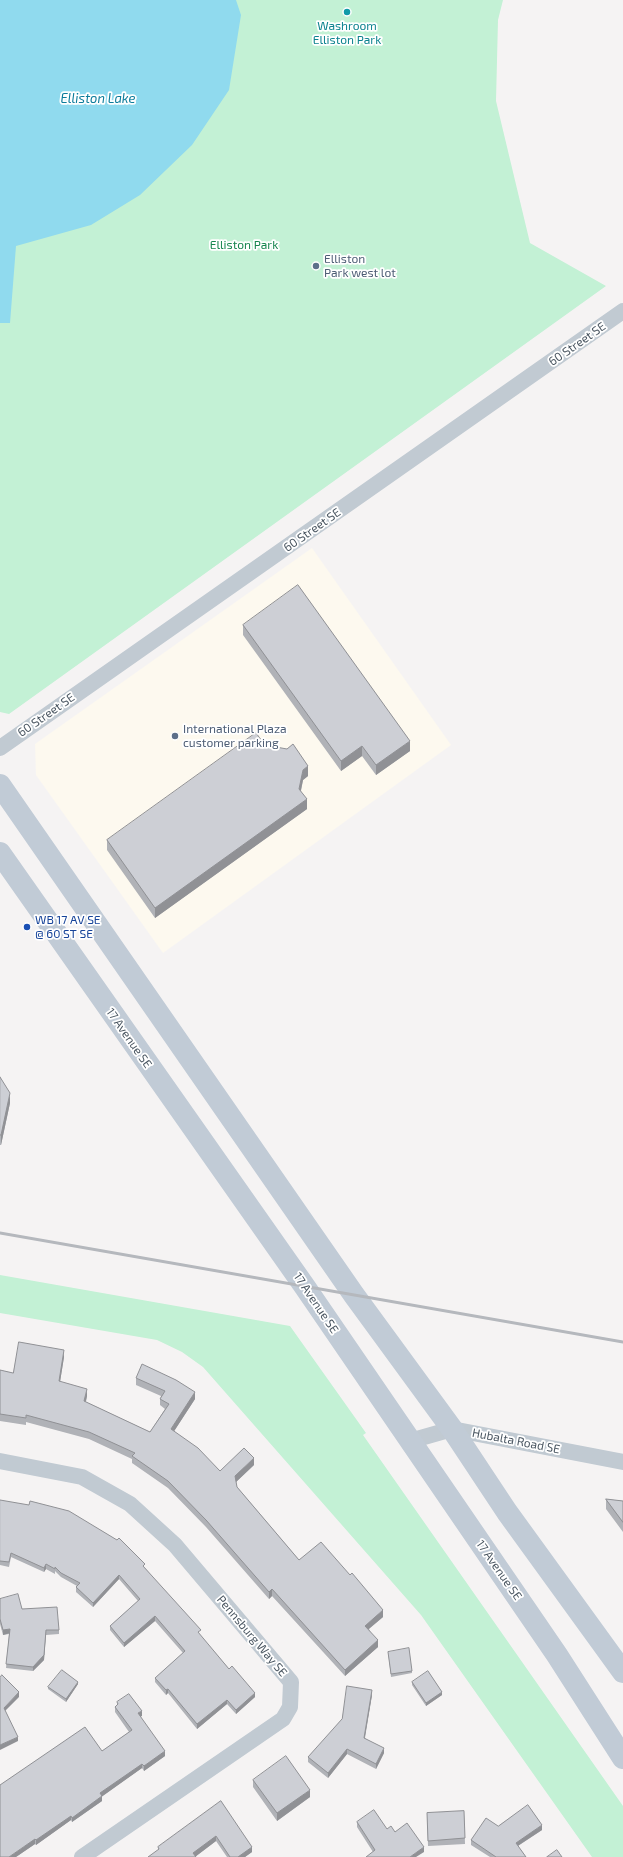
<!DOCTYPE html>
<html>
<head>
<meta charset="utf-8">
<style>
  body { margin:0 }
  canvas { display:block; background:#f5f3f3 }
</style>
</head>
<body>
<canvas width="623" height="1857"></canvas>
<script>
const ctx = document.querySelector('canvas').getContext('2d');
ctx.lineJoin = 'round';
function fill(path, color) {
  ctx.fillStyle = color;
  ctx.fill(path, 'evenodd');
}
function stroke(path, color, width, dash) {
  ctx.strokeStyle = color;
  ctx.lineWidth = width;
  ctx.lineCap = dash ? 'butt' : 'round';
  ctx.setLineDash(dash || []);
  ctx.stroke(path);
}
function label(font, color, halo, rows, align = 'center') {
  ctx.font = font + ' "Exo 2",sans-serif';
  ctx.lineWidth = 3.5;
  ctx.setLineDash([]);
  ctx.textBaseline = 'middle';
  ctx.strokeStyle = halo;
  ctx.fillStyle = color;
  for (const [text, x, y, turn = 0] of rows) {
    ctx.save();
    ctx.translate(x, y);
    ctx.rotate((+turn || 0) * Math.PI / 180);
    ctx.textAlign = isNaN(turn) ? turn : align;
    if (halo) ctx.strokeText(text, 0, 0);
    ctx.fillText(text, 0, 0);
    ctx.restore();
  }
}
fill(new Path2D(`
  M312,548L451,745L163,953L36,775L35,744Z`), '#fdf9ef');
fill(new Path2D(`
  M0,0H503L498,20L496,101L530,243L606,286L9,714L0,712Z
  M0,1275L290,1326L366,1433L363,1435L623,1806V1857H592L421,1615L203,1367L182,1352L157,1340L0,1313Z`), '#c3f1d5');
fill(new Path2D(`
  M0,0H236L241,15L229,90L192,145L140,195L91,225L16,246L10,323H0Z`), '#90daee');
stroke(new Path2D(`
  M0,748L623,311
  M410,1441L452,1429L623,1462
  M0,1461L82,1477L130,1504L175,1545L291,1682L290,1707L283,1719L82,1857`), '#c1cad2', 16);
stroke(new Path2D(`
  M0,785L354,1295L452,1429L507,1512L623,1672
  M0,853L305,1287L557,1655L623,1758`), '#c1cbd6', 22);
stroke(new Path2D(`
  M0,1233L623,1342`), '#b5b8bd', 3);
fill(new Path2D(`
  M243,625L410,751L376,775L362,756L341,771L243,635Z
  M265,745L308,776L303,780L301,791L307,809L155,918L107,850V840Z
  M0,1077L10,1103L1,1145H0Z
  M64,1357L60,1382L87,1396L86,1402L150,1432L165,1409L160,1405V1399L161,1396L136,1385V1378L195,1399L174,1431L220,1471L254,1465L236,1482L237,1487L299,1560L383,1617L369,1629L378,1647L345,1676L272,1596L269,1599L206,1527L168,1488L132,1463V1459L89,1439L26,1422V1425L0,1421V1370L13,1373Z
  M606,1499L623,1501V1532L606,1509Z
  M0,1500L145,1568L200,1635L229,1669L255,1697L236,1714L227,1704L197,1729L168,1693L166,1695L155,1682V1678L183,1653L155,1621L124,1647L110,1630V1626L138,1601L119,1579L93,1607L76,1592V1587L77,1586L61,1577L55,1571V1574L46,1569L44,1572L11,1557L9,1567L0,1565Z
  M0,1599L22,1609L59,1630V1634L46,1635L44,1660L33,1671L6,1668L9,1634L3,1635L0,1624Z
  M388,1652L412,1671V1673L391,1677Z
  M412,1682L442,1695L426,1706L412,1685Z
  M78,1684L66,1702L48,1689V1687Z
  M372,1695L365,1738L384,1753L376,1769L347,1754L328,1778L308,1762V1757Z
  M117,1702L142,1716H140L165,1756L144,1771L142,1768L102,1796V1801L72,1822L71,1820L36,1845L35,1844L16,1857L102,1751L129,1732L115,1712V1707L117,1705Z
  M253,1780L310,1797L277,1821L253,1787Z
  M221,1801L252,1852L245,1857H227L216,1841L196,1856L158,1850V1847Z
  M464,1811L465,1844L428,1846L427,1813Z
  M357,1822L387,1829L395,1832L424,1852H373L357,1827Z
  M498,1826L542,1830L518,1846L526,1857H490L471,1845V1840Z`), '#b0b2b7');
fill(new Path2D(`
  M410,741V751L376,775V765Z
  M362,746V756L341,771V761Z
  M308,766V776L303,780L299,799V789L303,770Z
  M307,799V809L155,918V908Z
  M10,1093V1103L1,1145V1135Z
  M64,1350V1357L59,1388V1381Z
  M87,1389V1396L84,1408V1401Z
  M195,1392V1399L171,1436V1429Z
  M254,1458V1465L235,1483V1476Z
  M46,1564V1569L44,1572V1568Z
  M119,1575V1579L93,1607V1603Z
  M272,1589V1596L269,1599V1592Z
  M383,1610V1617L365,1632V1626Z
  M155,1616V1621L124,1647V1643Z
  M10,1629V1633L3,1635V1630Z
  M46,1630L44,1660L33,1671V1667Z
  M378,1640V1647L345,1676V1670Z
  M78,1682V1684L66,1702V1699Z
  M168,1689V1693L166,1695V1690Z
  M372,1690V1695L364,1742V1738Z
  M19,1692V1697L4,1712V1708Z
  M442,1692V1695L426,1706V1703Z
  M255,1693V1697L236,1714V1710Z
  M227,1700V1704L197,1729V1724Z
  M142,1711V1716L138,1718V1713Z
  M18,1737V1741L0,1750V1745Z
  M384,1748V1753L376,1769V1764Z
  M347,1749V1754L328,1778V1773Z
  M165,1751V1756L144,1771V1766Z
  M142,1764V1768L100,1798V1793Z
  M310,1790V1797L277,1821V1813Z
  M102,1796V1801L72,1822V1818Z
  M71,1816V1820L36,1845V1840Z
  M542,1825V1830L516,1847V1843Z
  M216,1836V1841L195,1857L193,1853Z
  M35,1839V1844L16,1857H9Z
  M252,1847V1852L245,1857H238Z
  M424,1847V1852L416,1857H410Z`), '#909195');
const building = new Path2D(`
  M298,585L410,741L376,765L362,746L341,761L243,625Z
  M256,733L265,745L287,749L293,744L308,766L303,770L299,789L307,799L155,908L107,840Z
  M0,1077L10,1093L1,1135H0Z
  M19,1342L64,1350L59,1381L87,1389L84,1401L150,1432L169,1404L160,1399L165,1391L136,1378L142,1364L176,1380L195,1392L171,1429L198,1448L220,1471L244,1448L254,1458L235,1476L237,1487L299,1560L321,1542L350,1575L352,1573L383,1610L365,1626L378,1640L345,1670L272,1589L269,1592L206,1520L168,1481L132,1456L135,1453L89,1432L26,1415V1418L0,1414V1370L13,1373Z
  M606,1499L623,1501V1522Z
  M0,1500L29,1505L30,1501L69,1511L117,1540L119,1538L145,1564L143,1566L201,1630L198,1632L229,1669L232,1666L255,1693L236,1710L227,1700L197,1724L168,1689L166,1690L155,1678L185,1651L155,1616L124,1643L110,1626L140,1599L119,1575L93,1603L76,1587L80,1583L61,1573L55,1567V1569L46,1564L44,1568L11,1553L9,1562L0,1561Z
  M18,1594L22,1609L57,1607L59,1630H46L44,1655L33,1667L6,1664L10,1629L3,1630L0,1619V1599Z
  M409,1648L412,1671L391,1674L388,1652Z
  M62,1670L78,1682L66,1699L48,1687Z
  M428,1671L442,1692L426,1703L412,1682Z
  M2,1675L19,1692L4,1708L18,1737L0,1745V1678Z
  M347,1686L372,1690L364,1738L384,1748L376,1764L347,1749L328,1773L308,1757L342,1719Z
  M129,1694L142,1711L138,1713L165,1751L144,1766L142,1764L100,1793L102,1796L72,1818L71,1816L36,1840L35,1839L9,1857H0V1785L85,1727L102,1751L132,1730L115,1707L118,1704L117,1702Z
  M286,1756L310,1790L277,1813L253,1780Z
  M221,1801L252,1847L238,1857H230L216,1836L193,1853L196,1857H148L159,1849L158,1847Z
  M528,1805L542,1825L516,1843L526,1857H496L471,1840L486,1818L498,1826Z
  M374,1810L387,1829L391,1826L395,1832L407,1823L424,1847L410,1857H366L375,1850L357,1822Z
  M464,1811L465,1838L428,1841L427,1813Z
  M557,1850L562,1857H547Z`);
fill(building, '#cdcfd5');
stroke(building, '#909195', 1);
for (const [x, y, r, color] of [
  [347,12,4,"#0f9aa8"],
  [316,266,4,"#5c6f8a"],
  [175,736,4,"#5c6f8a"],
  [27,927,4,"#1a4fb4"]
]) {
  const dot = new Path2D();
  dot.arc(x, y, r, 0, 2 * Math.PI);
  ctx.fillStyle = color;
  ctx.fill(dot);
  stroke(dot, '#fff', 1.5);
}
label('12px', '#0d838f', '#fff', [
  ["Washroom",347,26],
  ["Elliston Park",347,40]
]);
label('12px', '#17864f', '#fff', [
  ["Elliston Park",244,245]
]);
label('12px', '#4e5e75', '#fff', [
  ["Elliston",324,259],
  ["Park west lot",324,273],
  ["International Plaza",183,729],
  ["customer parking",183,743]
], 'left');
label('12px', '#4a5661', '#fff', [
  ["60 Street SE",577,344,-35],
  ["60 Street SE",312,530,-35],
  ["60 Street SE",46,715,-35],
  ["17 Avenue SE",129,1038,55],
  ["17 Avenue SE",316,1303,56],
  ["Hubalta Road SE",516,1441,11],
  ["17 Avenue SE",499,1570,55],
  ["Pennsburg Way SE",252,1636,50]
]);
label('12px', '#164399', '#fff', [
  ["WB 17 AV SE",35,920],
  ["@ 60 ST SE",35,934]
], 'left');
label('italic 13px', '#0c7c9b', '#fff', [
  ["Elliston Lake",98,99]
]);
</script>
</body>
</html>
